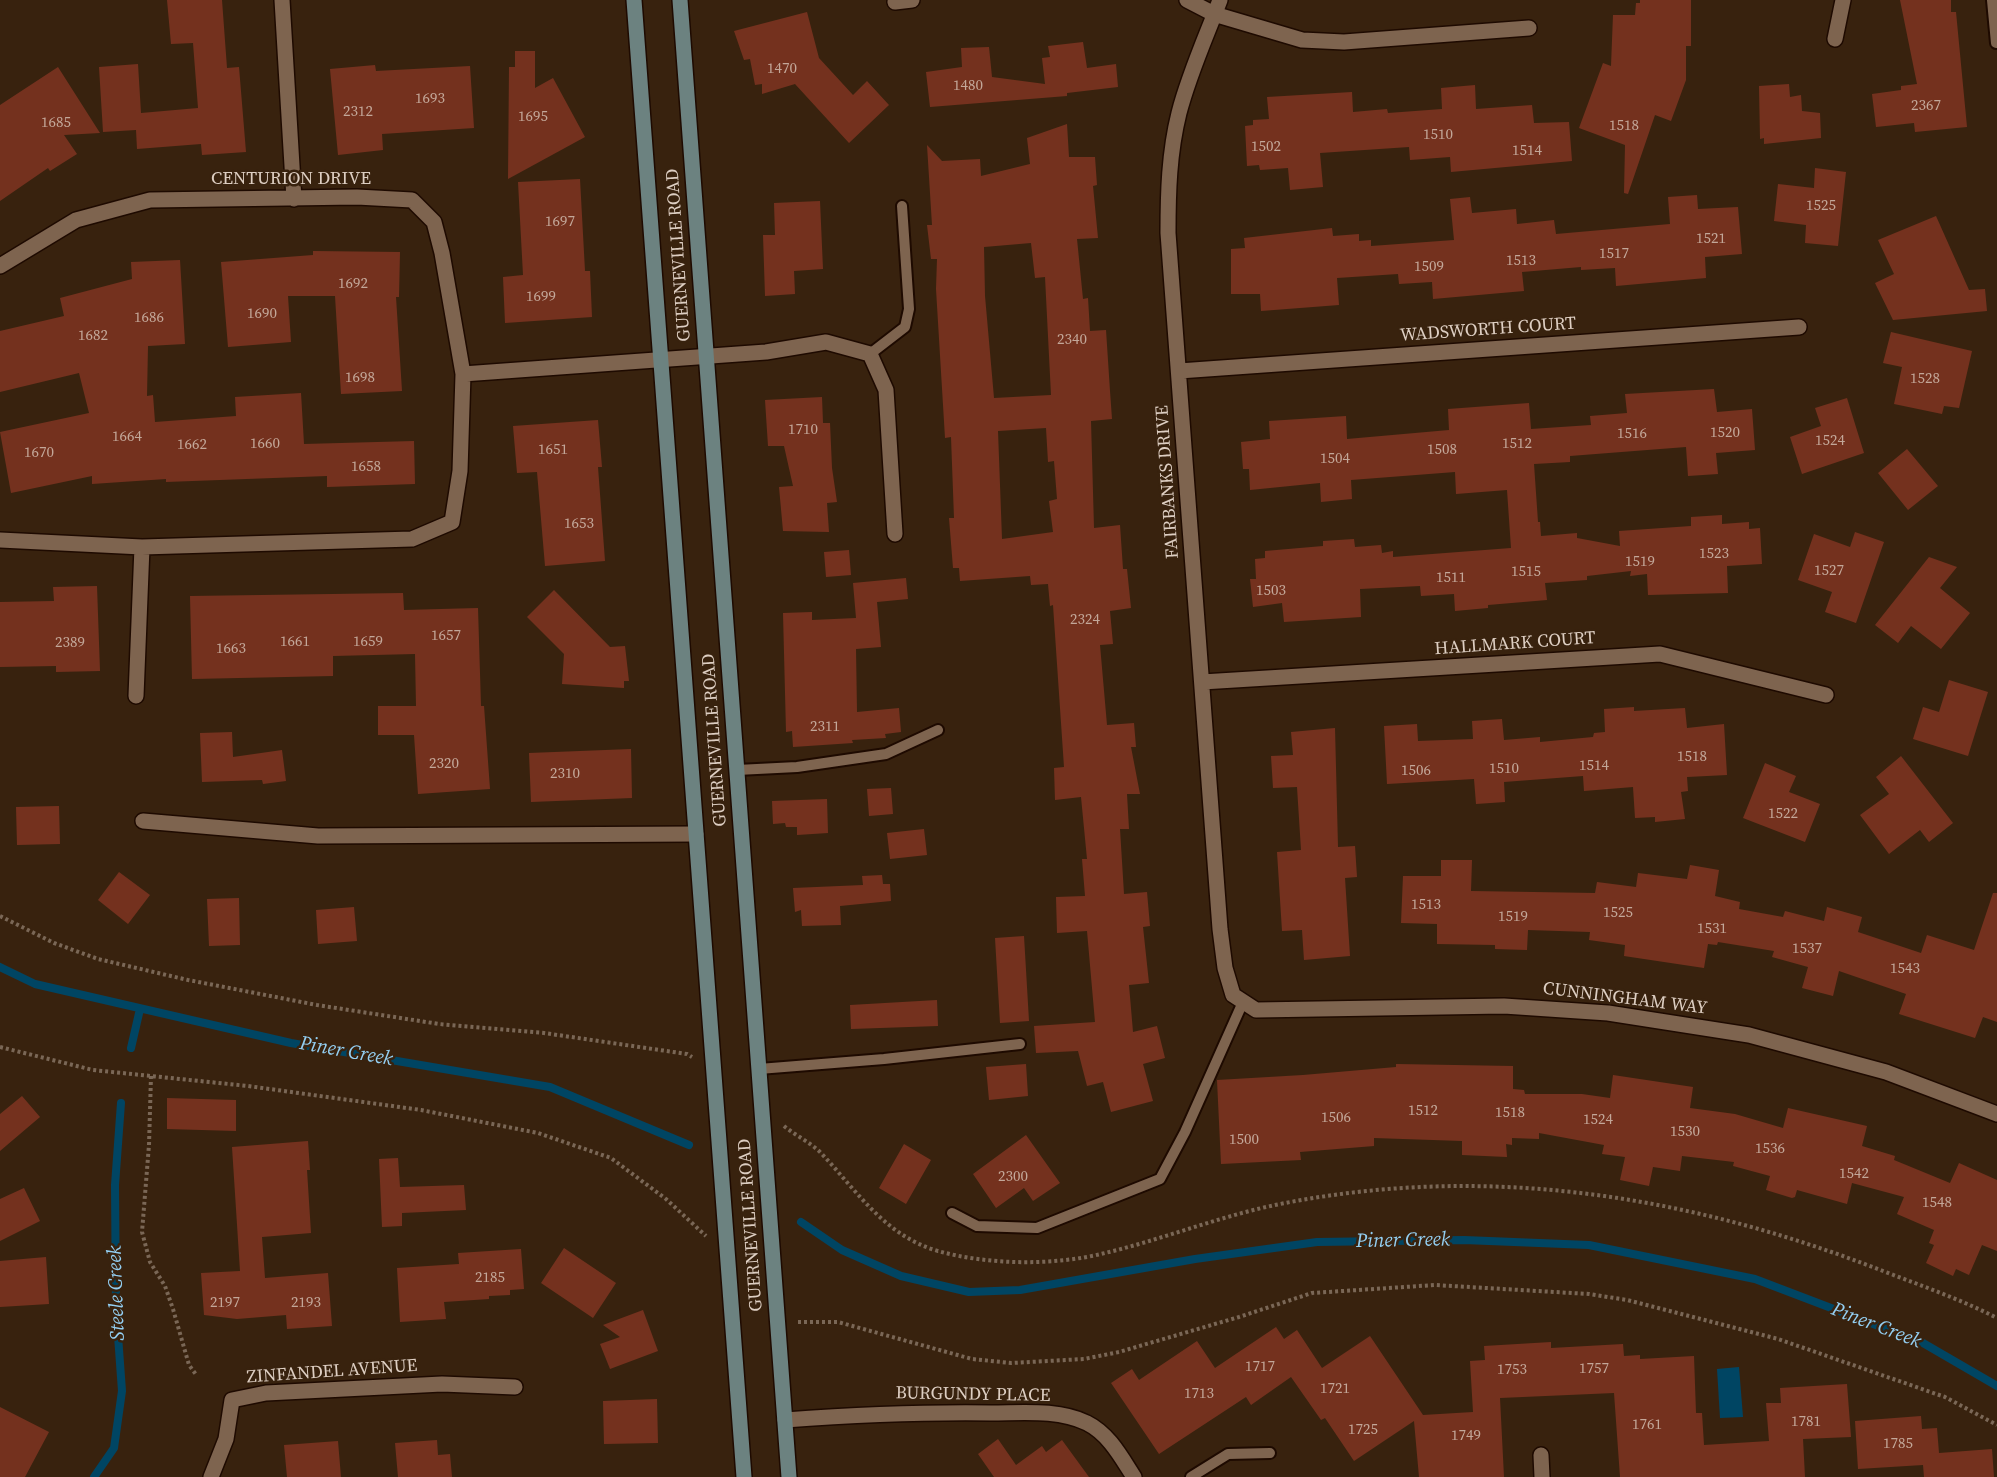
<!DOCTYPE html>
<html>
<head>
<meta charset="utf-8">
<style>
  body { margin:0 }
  canvas { display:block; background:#38220e }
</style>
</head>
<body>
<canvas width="1997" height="1477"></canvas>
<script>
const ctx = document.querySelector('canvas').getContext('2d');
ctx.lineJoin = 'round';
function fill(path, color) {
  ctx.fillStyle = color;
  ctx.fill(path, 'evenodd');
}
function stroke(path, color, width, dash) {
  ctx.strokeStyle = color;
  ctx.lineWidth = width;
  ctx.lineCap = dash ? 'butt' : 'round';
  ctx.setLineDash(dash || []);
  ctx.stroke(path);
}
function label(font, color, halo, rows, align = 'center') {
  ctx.font = font + ' "Source Serif 4",serif';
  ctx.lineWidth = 5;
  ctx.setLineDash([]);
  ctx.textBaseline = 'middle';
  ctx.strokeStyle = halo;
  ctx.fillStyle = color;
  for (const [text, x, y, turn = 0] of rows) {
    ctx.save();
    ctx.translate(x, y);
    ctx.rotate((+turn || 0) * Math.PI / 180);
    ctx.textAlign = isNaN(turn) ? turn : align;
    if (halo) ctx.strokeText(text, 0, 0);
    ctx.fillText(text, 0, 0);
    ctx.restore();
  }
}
fill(new Path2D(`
  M1739,1367L1743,1417L1720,1418L1717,1369Z`), '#004563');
stroke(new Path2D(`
  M0,967L35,984L291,1043L550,1087L689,1145
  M131,1048L140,1009
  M801,1222L842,1250L901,1276L969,1292L1020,1290L1195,1259L1317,1242L1464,1240L1589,1245L1755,1279L1923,1343L1997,1386
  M94,1477L114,1448L122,1391L116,1308L115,1185L121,1103`), '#004563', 8);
fill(new Path2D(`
  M167,0H222L227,68L239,67L246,152L202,155L201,144L137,149L136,130L103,132L99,67L138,64L141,113L198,108L193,43L171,44Z
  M1640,0H1691V46H1686V80L1671,121L1655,115L1628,194L1624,193L1625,145L1579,128L1603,63L1611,66L1613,15H1635L1636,3H1640Z
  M1900,0H1951V12H1956L1967,127L1915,132L1914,123L1876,127L1872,94L1901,90V86L1917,84Z
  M807,12L819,58L853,95L867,81L889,105L849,143L795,84L762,94V84L755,85L750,59L744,60L734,31Z
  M1083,42L1087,68L1116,64L1118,87L1067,93V96L930,107L926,72L962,67L961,48L989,47L992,77L1045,84L1042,58L1050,57L1048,46Z
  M515,51H535V88L553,78L585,137L508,179L509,67H515Z
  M375,65L376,71L470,66L474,128L382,134L383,150L338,155L330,69Z
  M58,67L100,133L64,135L77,154L50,171L48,168L0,201V105Z
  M1789,84L1790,97L1801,95L1802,111L1820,113L1821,138L1764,144V138L1760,139L1759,86Z
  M1475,85L1476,109L1532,105L1534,123L1569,122L1572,161L1451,172L1450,157L1410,160L1409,147L1320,153L1323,187L1290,190L1288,168L1260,170L1259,165L1247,166L1245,126L1253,125V120L1269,119L1267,97L1352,92L1353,112L1387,109L1388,113L1442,109L1441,88Z
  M1067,124L1069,157H1095L1097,185L1093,186L1098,238L1077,239L1083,299L1088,298L1090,331L1106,330L1110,391L1112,419L1091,421L1094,528L1120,525L1123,569H1127L1131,608L1110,611L1113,644L1100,645L1107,725L1134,723L1136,747H1131L1140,794H1127L1129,829H1120L1124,894L1147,892L1150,926L1143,927L1149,983L1129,985L1133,1032L1157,1026L1165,1058L1143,1064L1153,1101L1111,1112L1103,1082L1087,1086L1078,1051L1036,1053L1034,1026L1095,1022L1087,931L1057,933L1056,897L1085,896L1082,859H1087L1081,797L1055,800L1054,768L1064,767L1053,605L1050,606L1048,584L1031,585L1030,576L960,581L959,568H953L949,518H954L951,437L945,438L936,289L937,259H931L927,225H932L927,145L942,161L980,159L981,176L1030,164L1027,138ZM1031,243L1035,278L1045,277L1051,395L994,398L985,296L984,247ZM1046,428L1048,462L1054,461L1057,499L1049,501L1053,532L1002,539L998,431Z
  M1815,168L1846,172L1838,246L1805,243L1806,225L1774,221L1778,184L1814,188Z
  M580,179L585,271H590L592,317L505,323L503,277L523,275L518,182Z
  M1697,195L1698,209L1738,207L1742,254L1705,257L1706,278L1616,286L1615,268L1581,270V267L1522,272L1524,291L1433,299L1432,282L1399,284L1398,274L1337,278L1339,305L1261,311L1260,294H1231V249L1245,248L1244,238L1332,228L1333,236L1359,234V241L1371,240V246L1454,240L1450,199L1470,197L1472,213L1516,209L1517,224L1554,220L1556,234L1670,224L1668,197Z
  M820,201L823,269L794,271L795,294L765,296L763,235H775L774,203Z
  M1936,216L1969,290L1985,289L1987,311L1893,320L1875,283L1894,274L1878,240Z
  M313,251L400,252L399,297H396L402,391L341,394L335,296H288L291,342L228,347L221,262L313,255Z
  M180,260L185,344L148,346L147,396L153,395L155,422L236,416L235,397L301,393L304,444L414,441L415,484L327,487V476L166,482V479L92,484V476L11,493L0,432L89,413L79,373L0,392V331L64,316L60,298L132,279L131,262Z
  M1891,332L1972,351L1959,408L1944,406L1942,414L1894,404L1902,367L1883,363Z
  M1714,389L1717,412L1752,409L1755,450L1716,453L1718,474L1688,476L1686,447L1570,456V462L1534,464L1538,522H1540L1541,536L1577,533V538L1620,546L1619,531L1691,526V517L1722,515V524L1749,522V529L1760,528L1762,564L1727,566L1728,593L1648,595L1647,574L1630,576L1631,571L1587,576V580L1545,583L1547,600L1488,605V608L1455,611L1454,594L1421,596L1420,586L1360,589L1361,617L1284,622L1282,603L1253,607L1250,579H1256L1255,559L1265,558V551L1323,546V541L1354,539L1355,547L1381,545L1382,553L1393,551V557L1511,548L1507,490L1456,494L1455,472L1351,480L1352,499L1321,502L1320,483L1250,490L1249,469H1243L1241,442L1270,439L1269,421L1346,416L1347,439L1449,430L1448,409L1529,403L1531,429L1591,425L1590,416L1627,413L1625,394Z
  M822,397L823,423H830L832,468L837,502L827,503L829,532L783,531L779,487L793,486L784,446H768L765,400Z
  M1847,398L1864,453L1802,474L1790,437L1821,426L1815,408Z
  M598,420L602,467H598L605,561L545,566L537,472L517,473L513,426Z
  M1907,449L1938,486L1908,510L1878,473Z
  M1855,532L1884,542L1856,623L1825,612L1832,592L1798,580L1814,534L1850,547Z
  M849,550L851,575L826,577L824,552Z
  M1929,557L1957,567L1940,588L1970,613L1941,649L1911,626L1898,643L1875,625Z
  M906,578L908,599L877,602L881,647L856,649L857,712L899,708L901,732L885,734L886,738L852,740L853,743L793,747L792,731L786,732L783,613L812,612V620L856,618L853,583Z
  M97,586L100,671L56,672V666L0,667V602L54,601L53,587Z
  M554,590L610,647L625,646L629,681H624V688L562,684L564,654L527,617Z
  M403,593L404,610L478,608L481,706H484L490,789L418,794L414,735H378V706H416L415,654L333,656V676L192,679L190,596Z
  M1949,680L1988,692L1968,756L1913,739L1923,707L1939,712Z
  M1634,707V711L1685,708L1687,728L1724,724L1727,775L1687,777L1688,791L1681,792L1685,819L1655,822V817L1635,818L1633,787L1584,791L1583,776L1504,782L1505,802L1476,804L1474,779L1387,784L1384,726L1417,724L1418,741L1473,739L1472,721L1502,719L1504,740L1540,737V742L1593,737L1594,733L1605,732L1604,709Z
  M1335,728L1338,847L1355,846L1357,877L1345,878L1350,956L1304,960L1302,930L1282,931L1277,852L1301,850L1297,787L1273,788L1271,756L1293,755L1291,732Z
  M232,732L233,757L282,750L286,781L263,784L262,780L202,782L200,733Z
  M631,749L632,798L531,802L529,753Z
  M1901,756L1953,823L1929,842L1920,830L1889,854L1860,815L1889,794L1876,777Z
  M1765,763L1796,776L1789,792L1820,804L1805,842L1743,818Z
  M891,788L893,814L869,816L867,789Z
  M827,799L828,833L797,835V827H786L785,823L773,824L772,801Z
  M59,806L60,844L17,845L16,807Z
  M924,829L927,855L890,859L887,833Z
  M1441,860H1472L1471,891L1595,893L1597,882L1636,887L1638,873L1687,879L1690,865L1719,870L1715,896L1740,902L1739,909L1783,917L1785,911L1824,921L1827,907L1862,917L1858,932L1921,953L1927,935L1974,950L1993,893H1997V1022L1983,1017L1975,1038L1899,1014L1906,994L1839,971L1833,996L1802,988L1808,967L1772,957L1774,951L1718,942L1717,945L1708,944L1704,968L1624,956L1625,945L1589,940L1590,932L1528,930L1527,950L1495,949V945L1437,944V924L1401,923L1403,876H1441Z
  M119,872L150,895L128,924L98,900Z
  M882,875L883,884H890L891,901L840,906L841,925L802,926L801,910L795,912L793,888L863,885L862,876Z
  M239,898L240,945L209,946L207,899Z
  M354,907L357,941L318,944L316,910Z
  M1024,936L1029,1021L1000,1023L995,938Z
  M937,1000L938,1026L851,1029L850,1005Z
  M1026,1064L1028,1096L989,1100L986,1067Z
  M1396,1064L1513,1066V1089L1524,1090L1525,1094H1582L1610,1098L1613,1075L1693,1087L1690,1108L1735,1114L1783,1128L1788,1108L1867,1126L1862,1146L1895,1156L1894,1160L1950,1183L1959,1163L1997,1180V1251L1982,1245L1969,1275L1956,1269L1953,1276L1926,1263L1934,1245L1929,1243L1934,1230L1897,1214L1904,1197L1852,1183L1847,1204L1797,1190L1795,1197L1792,1198L1766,1190L1770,1176L1733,1166L1734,1162L1682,1156L1680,1171L1653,1167L1649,1186L1620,1180L1625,1157L1602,1154L1604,1145L1539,1133V1139L1512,1138V1145L1506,1144L1507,1157L1462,1155V1141L1374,1138V1146L1300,1152L1301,1160L1221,1164L1217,1080L1303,1075L1396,1067Z
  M22,1096L40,1117L0,1151V1114Z
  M167,1098L236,1100V1131L167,1129Z
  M1026,1135L1060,1183L1033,1201L1024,1188L996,1208L973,1174Z
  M308,1141L310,1170H307L311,1233L262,1237L265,1278L328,1273L332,1326L287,1329L286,1315L237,1319L204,1315L201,1273L240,1271L232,1147Z
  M904,1144L931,1160L906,1204L879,1188Z
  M398,1158L400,1187L464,1185L466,1210L402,1213V1226L382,1227L379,1159Z
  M24,1188L40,1221L0,1241V1199Z
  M564,1248L616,1283L593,1318L541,1283Z
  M521,1249L524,1289L510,1290V1295L489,1296V1299L444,1302L446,1319L400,1322L397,1268L459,1264L458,1253Z
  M46,1257L49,1304L0,1307V1261Z
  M643,1310L658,1351L610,1369L600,1344L620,1337L603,1325Z
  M1276,1327L1284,1339L1297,1330L1322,1368L1370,1336L1423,1415L1473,1412L1470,1361L1485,1360L1484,1346L1551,1342V1348L1623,1344L1624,1356L1640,1355V1359L1694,1356L1696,1413H1702L1704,1445L1769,1441L1766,1403H1781L1780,1388L1847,1384L1851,1437L1803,1439L1805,1477H1620L1614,1393L1500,1398L1504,1477H1419L1414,1421L1354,1461L1325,1418L1321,1420L1291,1377L1251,1405L1246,1397L1159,1454L1111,1383L1132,1369L1139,1380L1197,1341L1215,1368Z
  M657,1399L658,1443L604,1444L603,1401Z
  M0,1407L49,1432L25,1477H0Z
  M1921,1416L1922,1429L1937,1428L1939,1453L1992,1449L1994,1477H1924L1923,1465L1858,1469L1855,1421Z
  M998,1439L1016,1465L1042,1446L1046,1452L1062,1440L1089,1477H994L978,1454Z
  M437,1440L438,1455L450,1454L452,1477H398L395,1443Z
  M338,1441L341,1477H287L284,1445Z`), '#74311e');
const service = new Path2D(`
  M1992,0L1996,43
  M870,354L905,327L909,309L902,206
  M737,770L797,767L886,754L938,730
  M759,1069L884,1059L1020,1044
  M952,1213L977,1226L1037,1228L1160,1179L1185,1132L1243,1002
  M1191,1477L1228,1454L1270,1453`);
const minor = new Path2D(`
  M282,0L294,199
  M1187,0L1214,14L1302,40L1344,42L1529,28
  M1220,0C1206,37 1189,74 1179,113C1169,153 1168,193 1168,233L1220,929L1225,968L1233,995L1256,1010L1504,1006L1608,1013L1749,1035L1886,1072L1997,1114
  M895,2L912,0
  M1835,39L1843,0
  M0,266L76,220L150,200L357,197L412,200L434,222L442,253L463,374L460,471L452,522L412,539L142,547L0,540
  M1179,371L1799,327
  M463,374L766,352L826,342L870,354L886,390L895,534
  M1202,682L1660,654L1826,695
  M136,696L142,547
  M143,821L318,836L696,834
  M785,1420C854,1415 922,1412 991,1413C1022,1413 1058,1409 1087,1423C1109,1434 1121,1457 1134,1477
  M1541,1455L1542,1477
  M211,1477L226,1439L232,1400L266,1393L442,1384L515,1387`);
const secondary = new Path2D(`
  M634,0L744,1477
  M680,0L789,1477`);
stroke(service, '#1e0a00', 14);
stroke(minor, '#1e0a00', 18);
stroke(secondary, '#1e0a00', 18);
stroke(new Path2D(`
  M0,916L54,943L98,959L188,980L317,1005L439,1024L544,1033L687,1054L692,1057
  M0,1047L93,1070L248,1086L421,1110L538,1133L611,1158L666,1199L706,1236
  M151,1076L149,1145L142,1232L150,1262L165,1286L173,1309L189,1365L197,1376
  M784,1126C796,1136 810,1142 821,1153C857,1191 885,1236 938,1251C988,1265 1054,1266 1105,1253C1164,1239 1220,1216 1280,1204C1487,1163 1688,1195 1883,1271C1922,1286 1960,1299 1997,1318
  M798,1322H838L972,1359L1011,1363L1084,1359L1119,1352L1239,1317L1312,1293L1435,1285L1589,1294L1627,1300L1778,1339L1945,1397L1997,1425`), '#7a6756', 4, [3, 3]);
stroke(service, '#7e644f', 10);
stroke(minor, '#7e644f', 15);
stroke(secondary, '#6c8280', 15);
label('15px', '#c3a799', null, [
  ["1470",782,69],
  ["1480",968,86],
  ["1693",430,99],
  ["2367",1926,106],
  ["2312",358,112],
  ["1695",533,117],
  ["1685",56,123],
  ["1518",1624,126],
  ["1510",1438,135],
  ["1502",1266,147],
  ["1514",1527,151],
  ["1525",1821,206],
  ["1697",560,222],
  ["1521",1711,239],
  ["1517",1614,254],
  ["1513",1521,261],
  ["1509",1429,267],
  ["1692",353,284],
  ["1699",541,297],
  ["1690",262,314],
  ["1686",149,318],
  ["1682",93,336],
  ["2340",1072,340],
  ["1698",360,378],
  ["1528",1925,379],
  ["1710",803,430],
  ["1520",1725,433],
  ["1516",1632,434],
  ["1664",127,437],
  ["1524",1830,441],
  ["1660",265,444],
  ["1512",1517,444],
  ["1662",192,445],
  ["1651",553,450],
  ["1508",1442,450],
  ["1670",39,453],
  ["1504",1335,459],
  ["1658",366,467],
  ["1653",579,524],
  ["1523",1714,554],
  ["1519",1640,562],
  ["1527",1829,571],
  ["1515",1526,572],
  ["1511",1451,578],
  ["1503",1271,591],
  ["2324",1085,620],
  ["1657",446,636],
  ["1661",295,642],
  ["1659",368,642],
  ["2389",70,643],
  ["1663",231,649],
  ["2311",825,727],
  ["1518",1692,757],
  ["2320",444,764],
  ["1514",1594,766],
  ["1510",1504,769],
  ["1506",1416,771],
  ["2310",565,774],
  ["1522",1783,814],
  ["1513",1426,905],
  ["1525",1618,913],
  ["1519",1513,917],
  ["1531",1712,929],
  ["1537",1807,949],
  ["1543",1905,969],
  ["1512",1423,1111],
  ["1518",1510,1113],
  ["1506",1336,1118],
  ["1524",1598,1120],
  ["1530",1685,1132],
  ["1500",1244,1140],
  ["1536",1770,1149],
  ["1542",1854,1174],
  ["2300",1013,1177],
  ["1548",1937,1203],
  ["2185",490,1278],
  ["2197",225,1303],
  ["2193",306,1303],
  ["1717",1260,1367],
  ["1757",1594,1369],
  ["1753",1512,1370],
  ["1721",1335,1389],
  ["1713",1199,1394],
  ["1781",1806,1422],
  ["1761",1647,1425],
  ["1725",1363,1430],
  ["1749",1466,1436],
  ["1785",1898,1444]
]);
label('18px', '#ddcec2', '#38220e', [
  ["CENTURION DRIVE",291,179],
  ["GUERNEVILLE ROAD",679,255,-94],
  ["WADSWORTH COURT",1488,330,-4],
  ["FAIRBANKS DRIVE",1168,482,-94],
  ["HALLMARK COURT",1515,644,-4],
  ["GUERNEVILLE ROAD",715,740,-94],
  ["CUNNINGHAM WAY",1625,999,7],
  ["GUERNEVILLE ROAD",751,1225,-94],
  ["ZINFANDEL AVENUE",332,1372,-4],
  ["BURGUNDY PLACE",973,1395,1]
]);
label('italic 20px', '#94cff2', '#38220e', [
  ["Piner Creek",346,1052,10],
  ["Piner Creek",1403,1241,-1],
  ["Steele Creek",117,1293,-92],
  ["Piner Creek",1876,1326,21]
]);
</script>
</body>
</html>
